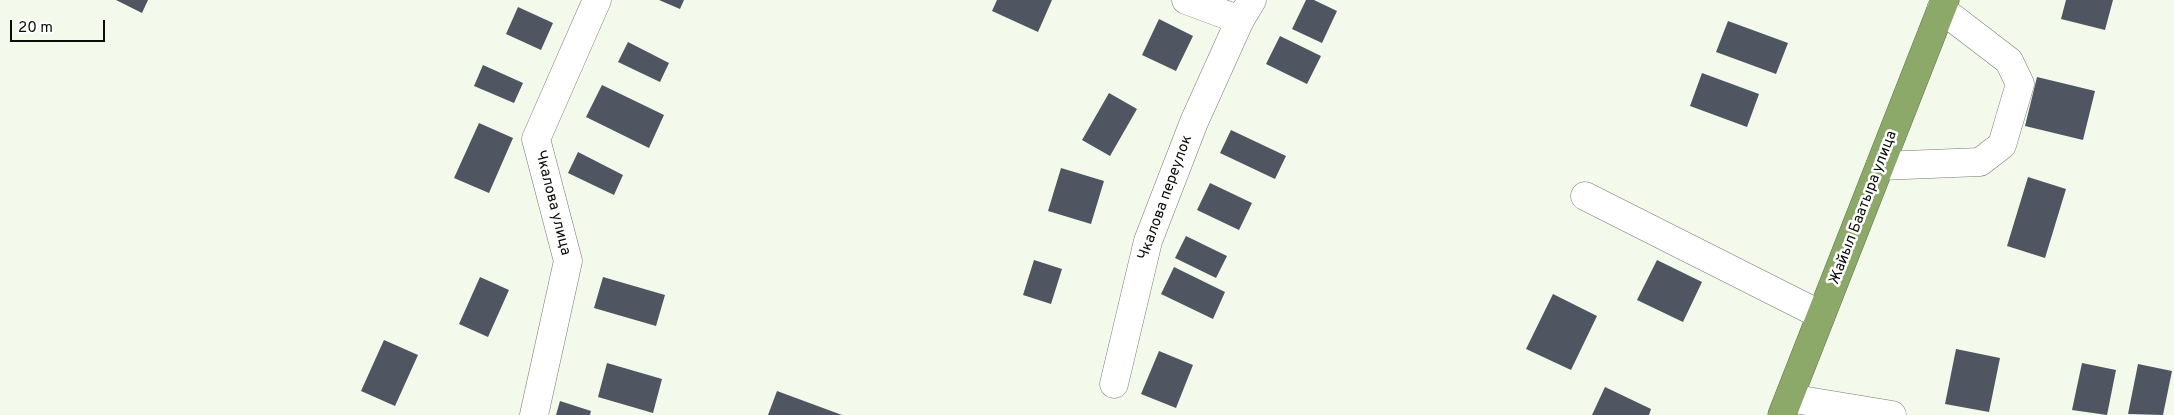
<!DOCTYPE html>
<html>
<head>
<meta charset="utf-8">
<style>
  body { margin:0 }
  #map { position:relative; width:2174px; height:415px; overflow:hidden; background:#f3faeb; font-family:Overpass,sans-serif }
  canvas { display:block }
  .scale { position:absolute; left:10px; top:20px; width:95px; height:22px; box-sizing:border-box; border:2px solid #0a0d08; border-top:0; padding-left:6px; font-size:15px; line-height:18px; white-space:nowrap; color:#0a0d08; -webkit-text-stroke:4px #fff; paint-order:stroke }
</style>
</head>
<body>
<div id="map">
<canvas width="2174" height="415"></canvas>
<div class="scale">20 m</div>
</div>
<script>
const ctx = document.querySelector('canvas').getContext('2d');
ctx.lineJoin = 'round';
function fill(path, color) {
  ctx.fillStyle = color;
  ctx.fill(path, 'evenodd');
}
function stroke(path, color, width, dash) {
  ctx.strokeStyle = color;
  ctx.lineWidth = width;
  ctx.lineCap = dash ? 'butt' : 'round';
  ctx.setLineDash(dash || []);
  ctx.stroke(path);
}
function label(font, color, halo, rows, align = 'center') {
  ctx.font = font + ' Overpass,sans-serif';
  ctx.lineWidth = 5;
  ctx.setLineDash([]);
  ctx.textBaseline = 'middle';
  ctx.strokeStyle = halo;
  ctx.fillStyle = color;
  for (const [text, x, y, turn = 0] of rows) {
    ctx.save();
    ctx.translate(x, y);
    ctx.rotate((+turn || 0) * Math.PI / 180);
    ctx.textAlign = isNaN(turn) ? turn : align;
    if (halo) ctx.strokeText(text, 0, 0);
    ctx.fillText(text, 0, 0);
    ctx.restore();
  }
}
fill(new Path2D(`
  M116,0H148L142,13Z
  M659,0H684L680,9Z
  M997,0H1052L1038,32L992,11Z
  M1306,0H1314L1337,11L1322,43L1292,29Z
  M2066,0H2113L2105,30L2061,19Z
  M518,7L553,23L541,50L506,34Z
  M1159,19L1193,36L1176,71L1142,55Z
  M1728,21L1788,43L1776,74L1716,52Z
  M1280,36L1321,56L1307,84L1266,64Z
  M628,42L669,63L660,82L618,62Z
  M483,65L523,83L514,103L474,86Z
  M1702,73L1759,94L1747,127L1690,106Z
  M2037,77L2095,91L2083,140L2025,126Z
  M602,85L664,115L649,148L586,117Z
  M1109,93L1137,109L1110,156L1082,140Z
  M479,123L513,138L489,193L454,178Z
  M1231,130L1286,156L1275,179L1220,153Z
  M578,152L623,175L614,195L568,173Z
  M1061,168L1104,181L1091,224L1048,211Z
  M2028,177L2066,189L2045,258L2007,246Z
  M1210,183L1252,203L1239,230L1197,210Z
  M1186,236L1227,256L1216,278L1175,258Z
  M1034,260L1062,269L1051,304L1023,295Z
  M1657,260L1702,282L1683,322L1637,300Z
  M1174,267L1225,292L1213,319L1161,294Z
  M480,277L509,290L488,337L459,324Z
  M603,277L665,295L656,326L594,308Z
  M1553,294L1597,316L1571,370L1526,349Z
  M384,340L418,355L395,406L361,391Z
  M1956,349L2000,358L1989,412L1945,404Z
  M1159,351L1193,365L1176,408L1141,394Z
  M607,363L662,379L653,413L598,397Z
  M2082,363L2116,370L2107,415L2072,410Z
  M2138,364L2172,371L2163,415L2128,414Z
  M1605,387L1651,409L1649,415H1592Z
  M777,391L842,415H768Z
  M560,401L591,411L590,415H556Z`), '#4f5662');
const minor = new Path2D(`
  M1186,0L1240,20
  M1880,166L1980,162L2002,145L2020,84L2009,61L1941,9
  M1585,196L1821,315
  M1114,384L1148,241L1194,122L1240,20L1252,0
  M1789,398L1892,415
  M534,415L568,261L536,139L597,0`);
const highway = new Path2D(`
  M1782,415L1945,0`);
stroke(minor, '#757b6e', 29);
stroke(highway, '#5f7248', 29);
stroke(minor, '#fff', 28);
stroke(highway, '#8da96a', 28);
label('15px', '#0a0d08', '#fff', [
  ["Чкалова переулок",1166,198,-70],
  ["Чкалова улица",552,203,76],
  ["Жайыл Баатыра улица",1864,208,-69]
]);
</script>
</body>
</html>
